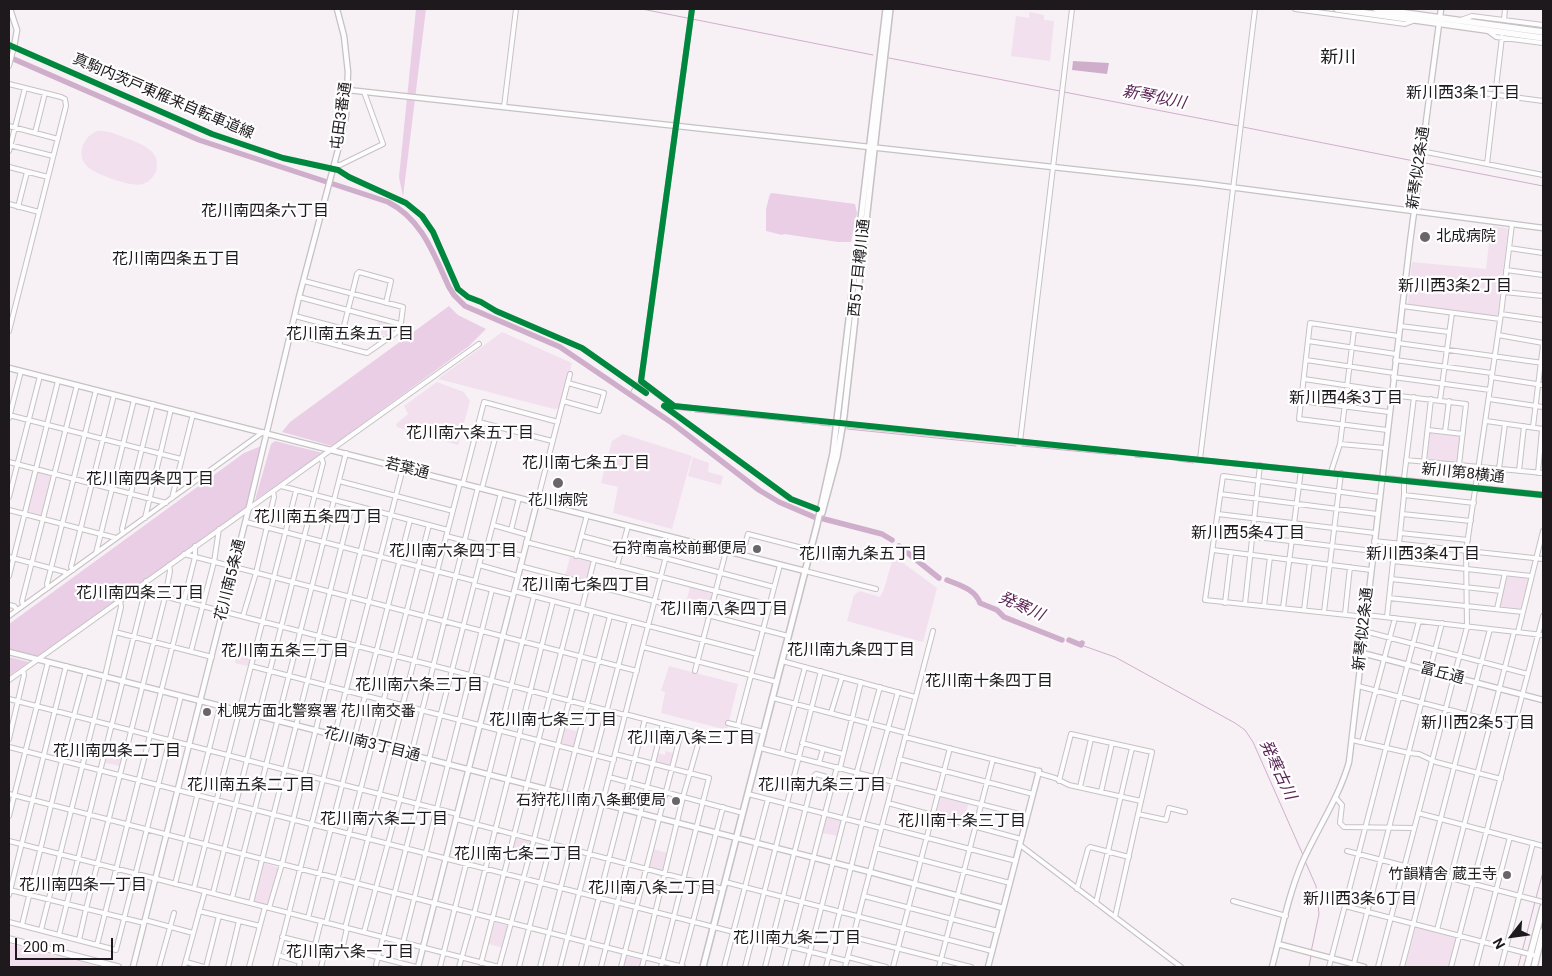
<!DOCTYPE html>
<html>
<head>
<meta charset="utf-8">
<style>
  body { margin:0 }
  #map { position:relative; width:1552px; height:976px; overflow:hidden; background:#f7f1f6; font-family:Roboto,sans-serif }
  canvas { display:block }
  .frame { position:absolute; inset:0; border:10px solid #1d191c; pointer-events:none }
  .north { position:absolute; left:1487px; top:911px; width:50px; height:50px; -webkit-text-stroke:4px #fff; paint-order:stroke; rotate:240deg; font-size:14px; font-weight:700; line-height:20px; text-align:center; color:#1d191c }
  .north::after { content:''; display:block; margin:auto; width:18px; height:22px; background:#1d191c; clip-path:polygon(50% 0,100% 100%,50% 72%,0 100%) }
  .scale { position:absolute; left:15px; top:938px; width:98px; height:22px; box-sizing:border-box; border:2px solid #1d191c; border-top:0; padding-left:6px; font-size:15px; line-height:18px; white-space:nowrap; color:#1d191c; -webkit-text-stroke:4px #fff; paint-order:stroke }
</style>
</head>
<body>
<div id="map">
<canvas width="1552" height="976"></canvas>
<div class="frame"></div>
<div class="north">N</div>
<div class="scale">200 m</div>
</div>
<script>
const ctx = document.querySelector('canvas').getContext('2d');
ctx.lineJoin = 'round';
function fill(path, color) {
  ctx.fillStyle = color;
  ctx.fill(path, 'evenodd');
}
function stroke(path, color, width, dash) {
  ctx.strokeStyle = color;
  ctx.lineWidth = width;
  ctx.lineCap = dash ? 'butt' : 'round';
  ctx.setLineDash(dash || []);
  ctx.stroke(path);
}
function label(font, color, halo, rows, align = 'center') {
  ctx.font = font + ' Roboto,"Noto Sans JP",sans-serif';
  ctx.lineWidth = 4.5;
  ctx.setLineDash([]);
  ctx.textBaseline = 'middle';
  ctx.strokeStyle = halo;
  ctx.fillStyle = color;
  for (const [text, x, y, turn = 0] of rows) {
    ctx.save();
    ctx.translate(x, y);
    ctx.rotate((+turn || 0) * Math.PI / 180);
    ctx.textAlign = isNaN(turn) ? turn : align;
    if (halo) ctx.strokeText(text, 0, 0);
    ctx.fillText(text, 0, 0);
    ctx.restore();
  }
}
fill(new Path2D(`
  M1031,12L1044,15V20L1054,21L1050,61L1011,56L1016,16L1029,18V13Z
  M97,131C108,130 117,135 126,138C141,144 162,150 156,171C154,177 149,182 143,184C133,188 98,175 89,168C75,157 82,137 97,131Z
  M1491,226L1506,228L1508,230L1498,314L1496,316L1408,304L1412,262L1486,269Z
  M378,320L396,325V329L387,336L374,333Z
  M502,332L572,363L560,408L554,409L438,379Z
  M437,382L464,392L470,401L458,445L397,427L396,424L408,414L404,406Z
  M1430,433L1460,436C1465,469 1452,464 1427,460Z
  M623,434L692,456L672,529L613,513L618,487L601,483L612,441Z
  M693,457L709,463L708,472L723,476L721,485L688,476Z
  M37,472L52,476L42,516L27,511Z
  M570,557L591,562L586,581L565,576Z
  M898,559L937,588L923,642L847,621L854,595L860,591L880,597L884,589L892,561Z
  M1508,575L1529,579L1520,609L1499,606Z
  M690,587L713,594L708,612L685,606Z
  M239,645L253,648L250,663L247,666L235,663Z
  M669,666L738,684L727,730L661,713L665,692L661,691Z
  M564,728L579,732L575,746L572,747L560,742Z
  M666,751L673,753L670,765L655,762L657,753L665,755Z
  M108,752L123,756L120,766L105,763Z
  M940,797L968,804L964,821L936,813Z
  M826,817L841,821L837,836L822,833Z
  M515,838L529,841L530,843L526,859L511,855Z
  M653,849L668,853L663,870L650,867C647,861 650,855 653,849Z
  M265,863L279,868L269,905H267L255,902L254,900L263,864Z
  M495,922L508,926L503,948L489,944Z
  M1416,927L1456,938L1457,940L1449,967H1405Z
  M9,944L101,967H9Z
  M626,956L642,960L640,967H623Z`), '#f2e0ef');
fill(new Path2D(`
  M416,9H426L403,197L399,177Z
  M772,193L855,204L857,213L851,242H838L784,234L782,235L766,231V209L770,194Z
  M449,306L458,315L486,329L469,346L332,446L282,432L290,422Z
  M275,441L323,453L255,500L271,444Z
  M261,446L247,507L38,656L9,649V624L244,453Z
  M9,657L29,662L9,676Z`), '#eacee6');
fill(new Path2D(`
  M1073,61L1109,63L1107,74L1072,70Z`), '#cfaecb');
stroke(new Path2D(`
  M642,9L873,55
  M889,58L1060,91
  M1064,92L1239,126
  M1243,127L1414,161
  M1425,163L1543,186
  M637,382L673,409L691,411
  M630,393L633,388
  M695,412L798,422
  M802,423L816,424
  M820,425L830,426
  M847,429L1016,446
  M1022,446L1116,455
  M1135,457L1143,458
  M1178,461L1193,463
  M1197,462L1257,468
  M1263,469L1296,472
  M1302,473L1338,476
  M1343,476L1371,479
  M1081,645L1115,657L1235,723L1245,730L1253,742L1303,855
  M1305,861L1316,886L1319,914L1311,952
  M1536,898L1543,872
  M1309,967L1311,956
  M1518,967L1535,902`), '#cfaecb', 1);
stroke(new Path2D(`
  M9,57L199,140L388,202C422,219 434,255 449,287L454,295L465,306L560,347L672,423L759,490L779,502L814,517
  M824,519L882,534L892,540
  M899,546L939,578
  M947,580C959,585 975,589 980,603L997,610L1004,617L1062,640
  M1069,640L1081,645L1082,643`), '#cfaecb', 5.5);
const minor = new Path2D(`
  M692,9L641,381L674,406L838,424L1381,478
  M1295,9L1405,24L1413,21
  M1461,20L1472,16L1543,25
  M1504,20L1505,9
  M1488,31L1496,37L1543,43
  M9,66L14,47
  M9,84L61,97L65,99L66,106L9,331
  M1430,86L1543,101
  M504,107L516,9
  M9,126L58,139
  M35,133L45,93
  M9,145L53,156
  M9,151L25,88
  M1421,151L1543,175
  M1487,164L1502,37
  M334,165H340L383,144L364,92
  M9,167L48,177
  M9,204L39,212
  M18,207L27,172
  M1509,248L1543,253
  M1506,270L1543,275
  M1504,292L1543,296
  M299,297L400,324
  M1402,306L1500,319
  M1501,314L1543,320
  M295,316L385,340
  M1400,326L1449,332
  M291,333L367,353L400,330L403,307L304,281
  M1498,335L1543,343
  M1308,341L1396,354
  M1398,343L1543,363
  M339,346L357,274L359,272L391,281L386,303
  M1306,360L1394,373
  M1395,360L1492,373
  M1393,377L1490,390
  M1491,377L1543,385
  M1304,379L1391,392
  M1391,395L1466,404L1459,465
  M1489,399L1543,407
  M1440,400L1452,313
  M563,401L599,411L604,393L568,383
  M1301,401L1389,412
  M9,415L181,459
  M9,418L21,371
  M1486,421L1543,429
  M479,422L552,441
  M1533,427L1543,345
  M1387,430L1299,419L1310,323L1398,336
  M1428,430L1463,434
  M1445,432L1449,401
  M1020,442L1072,9
  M1340,444L1385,448
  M1200,459L1255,9
  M1406,460L1543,473
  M1424,461L1431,399
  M9,462L166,503
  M1499,469L1505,424
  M1519,471L1524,426
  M1331,472L1340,444L1354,330
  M1538,473L1542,429
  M339,481L453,511
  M463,483L484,402L558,422
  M281,486L448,530
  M482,488L498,427
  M1220,494L1377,514
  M1404,495L1474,503
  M9,497L40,376
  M172,498L193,414
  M537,502L570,374
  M9,510L116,538
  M1218,514L1375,533
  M1402,514L1471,521
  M145,518L171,409
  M246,522L475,581
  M493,525L528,535
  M511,530L519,498
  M1215,532L1373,551
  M123,533L122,529L153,404
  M1400,533L1468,540
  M446,536L523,556
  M582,536L774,587
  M1374,541L1543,559
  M526,542L770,605
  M1399,544L1404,495V478L1414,397
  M487,547L501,493
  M1213,550L1371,570
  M96,553L134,400
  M184,554L637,671
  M742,555L748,534L810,550
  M576,556L587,515
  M9,557L65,572L67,574
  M1393,561L1531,576
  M479,565L518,576
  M520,566L788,636
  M617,566L628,526
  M73,570L71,567L114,395
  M805,571L876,589
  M9,576L58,381
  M1391,579L1501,591
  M474,585L513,595
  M48,588L47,584L96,390
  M136,589L625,715
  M514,591L757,654
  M1389,598L1523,612
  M1225,603L1231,553
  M1245,604L1260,465
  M9,605L14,606L17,610
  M23,605L22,601L77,385
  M1264,606L1270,557
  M582,608L594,560
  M1283,608L1301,470
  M1497,609L1505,573
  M1304,610L1310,562
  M1324,612L1341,473
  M1345,614L1350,567
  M1366,615L1543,635
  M9,616L263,432
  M243,616L256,573L274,497L273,491
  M1366,617L1205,600L1223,476L1379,497
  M1387,617L1395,543
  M1364,631L1528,674
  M115,632L212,657
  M1518,632L1543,531
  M643,647L777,682
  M191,651L214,562L219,529
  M782,661L915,697
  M251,666L614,760
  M695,671L726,551
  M9,680L479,344
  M1358,686L1515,727
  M773,698L906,733
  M9,699L457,814
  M831,713L842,677
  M625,714L709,736
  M728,723L764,732
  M738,725L780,565
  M905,737L1039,771
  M9,739L24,675L23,670
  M1352,740L1409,753L1419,754L1436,762L1501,779
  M1362,742L1395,618
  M802,743L843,754
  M9,747L847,961
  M760,748L1027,816
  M782,753L805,667
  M615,754L709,778L661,967
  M899,759L1033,794
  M819,763L823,749
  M840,768L861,682
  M1038,773L1055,778L1069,785L1141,801
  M609,777L743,813
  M1059,781L1071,734L1152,752L1115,917
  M1080,787L1091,739
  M1101,792L1112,743
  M9,794L683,967
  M748,794L881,828
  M1336,798L1342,805L1340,823L1344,827L1414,828
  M888,803L1021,839
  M1418,813L1543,846
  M1138,814L1166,820L1169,808L1185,812
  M9,816L48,662
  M456,819L723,889
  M882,826L1016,861
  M9,841L499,967
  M1020,845L1181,967
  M876,848L1010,883
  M1347,851L1543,902
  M725,882L992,951
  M175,884L220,706
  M194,888L296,491
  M1077,889L1088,849L1090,847L1129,857
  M10,890L144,923
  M213,893L323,463L321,457
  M9,895L66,666
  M864,896L998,931
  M232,898L346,453
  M1233,901L1286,916
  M251,903L352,505
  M1096,903L1132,748
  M1345,906L1537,956
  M269,908L282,864L371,510
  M199,911L260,926
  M308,918L410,520
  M145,920L193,933
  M9,922L116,950L181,696
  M326,923L429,525
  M22,925L62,760L86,671
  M345,928L460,483
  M347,928L343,946L346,949L416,967
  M41,930L105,676L121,607L120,600
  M1437,930L1514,632
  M364,932L400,799L478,487
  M59,935L145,592L146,581
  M282,937L326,948L321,967
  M853,937L971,967
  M79,940L86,909L165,597L170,571L169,565
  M403,943L492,590
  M97,945L195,557V546
  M315,945L321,921
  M278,955L300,962L299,967
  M848,957L886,967
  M186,962L204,967
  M481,963L573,606
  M376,965L484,546
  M159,967L174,913
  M184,967L205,891
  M206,967L219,916
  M228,967L239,921
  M249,967L265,907
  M275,967L403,468
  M440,967L534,596
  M459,967L474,914L553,601
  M499,967L534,839L592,611
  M519,967L610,616
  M540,967L630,621
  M560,967L671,537
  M581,967L645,719
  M601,967L663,724
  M621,967L682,729
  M642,967L683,797L701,734
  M681,967L723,807
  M724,967L768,799
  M745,967L821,671
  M765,967L814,776L816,774L834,779
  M785,967L837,767
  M806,967L844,819L880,687
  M826,967L862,823L898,692
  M845,967L933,631
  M893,967L950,748
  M939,967L993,759
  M1329,967L1419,621
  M1353,967L1442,623
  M1378,967L1467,627L1466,551L1501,314L1512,224
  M1402,967L1490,629
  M1451,967L1543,616
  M1476,967L1510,837
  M1501,967L1533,843`);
const tertiary = new Path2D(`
  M10,9L17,30L14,47
  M348,90L1199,183L1543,228
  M9,368L805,571
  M1381,478L1543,495
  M9,652L870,872L1003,908
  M1362,653L1543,700
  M1278,944L1364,967
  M133,967L249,507L299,297L339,146L346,116L348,72L344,36L337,9
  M418,967L537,502
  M988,967L1039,771
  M1272,967C1281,933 1288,896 1302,863C1317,829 1339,798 1349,762L1410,242L1441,9`);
const secondary = new Path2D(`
  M822,513L837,457L844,416L890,9
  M703,967L817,525L833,453L886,9`);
const primary = new Path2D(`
  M1337,9L1543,38
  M1376,9L1543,32
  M9,939L118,967
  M1527,967L1543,907
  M1534,967L1543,931`);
stroke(minor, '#c6c1c4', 6);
stroke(tertiary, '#c6c1c4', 7);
stroke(secondary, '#c6c1c4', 8);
stroke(primary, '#c6c1c4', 8);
stroke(minor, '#fefdfe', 4);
stroke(tertiary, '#fefdfe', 4.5);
stroke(secondary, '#fefdfe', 5);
stroke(primary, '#fefdfe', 5.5);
stroke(new Path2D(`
  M692,9L641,381L674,406L1543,495
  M9,45L212,134L283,158L338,170L349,177L406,203L422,216L433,232L458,289L468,297L481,302L496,311L582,348L646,393
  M664,406L791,499L817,509`), '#00873e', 6);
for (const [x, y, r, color] of [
  [1425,237,6,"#696568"],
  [558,483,6,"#696568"],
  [757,549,5,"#696568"],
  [207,712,5,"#696568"],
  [676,801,5,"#696568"],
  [1507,875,5,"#696568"]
]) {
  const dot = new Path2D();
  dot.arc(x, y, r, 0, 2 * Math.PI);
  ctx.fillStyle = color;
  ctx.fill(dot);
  stroke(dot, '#fff', 2);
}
label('15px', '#1d191c', '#fff', [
  ["真駒内茨戸東雁来自転車道線",163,97,23],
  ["屯田3番通",342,116,-82],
  ["新琴似2条通",1419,168,-82],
  ["西5丁目樽川通",860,268,-84],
  ["若葉通",407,469,14],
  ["新川第8横通",1463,474,6],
  ["花川南5条通",231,580,-76],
  ["新琴似2条通",1364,629,-84],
  ["富丘通",1442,674,15],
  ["花川南3丁目通",372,745,14]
]);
label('15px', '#1d191c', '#fff', [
  ["北成病院",1436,237,"left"],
  ["花川病院",558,501,"center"],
  ["石狩南高校前郵便局",747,549],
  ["札幌方面北警察署 花川南交番",217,712,"left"],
  ["石狩花川南八条郵便局",666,801],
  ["竹韻精舎 蔵王寺",1497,875]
], 'right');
label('16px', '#1d191c', '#fff', [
  ["新川西3条1丁目",1463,94],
  ["花川南四条六丁目",265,212],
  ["花川南四条五丁目",176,260],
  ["新川西3条2丁目",1455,287],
  ["花川南五条五丁目",350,335],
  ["新川西4条3丁目",1346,399],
  ["花川南六条五丁目",470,434],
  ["花川南七条五丁目",586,464],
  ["花川南四条四丁目",150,480],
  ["花川南五条四丁目",318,518],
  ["新川西5条4丁目",1248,534],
  ["花川南六条四丁目",453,552],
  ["花川南九条五丁目",863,555],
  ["新川西3条4丁目",1423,555],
  ["花川南七条四丁目",586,586],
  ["花川南四条三丁目",140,594],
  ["花川南八条四丁目",724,610],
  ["花川南九条四丁目",851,651],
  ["花川南五条三丁目",285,652],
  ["花川南十条四丁目",989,682],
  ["花川南六条三丁目",419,686],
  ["花川南七条三丁目",553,721],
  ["新川西2条5丁目",1478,724],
  ["花川南八条三丁目",691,739],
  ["花川南四条二丁目",117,752],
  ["花川南五条二丁目",251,786],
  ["花川南九条三丁目",822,786],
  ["花川南六条二丁目",384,820],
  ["花川南十条三丁目",962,822],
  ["花川南七条二丁目",518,855],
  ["花川南四条一丁目",83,886],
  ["花川南八条二丁目",652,889],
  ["新川西3条6丁目",1360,900],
  ["花川南九条二丁目",797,939],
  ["花川南六条一丁目",350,953]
]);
label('italic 16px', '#5c2758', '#fff', [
  ["新琴似川",1154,98,11],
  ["発寒川",1021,607,24],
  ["発寒古川",1277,770,65]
]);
label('18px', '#1d191c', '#fff', [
  ["新川",1338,58]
]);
</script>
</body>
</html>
